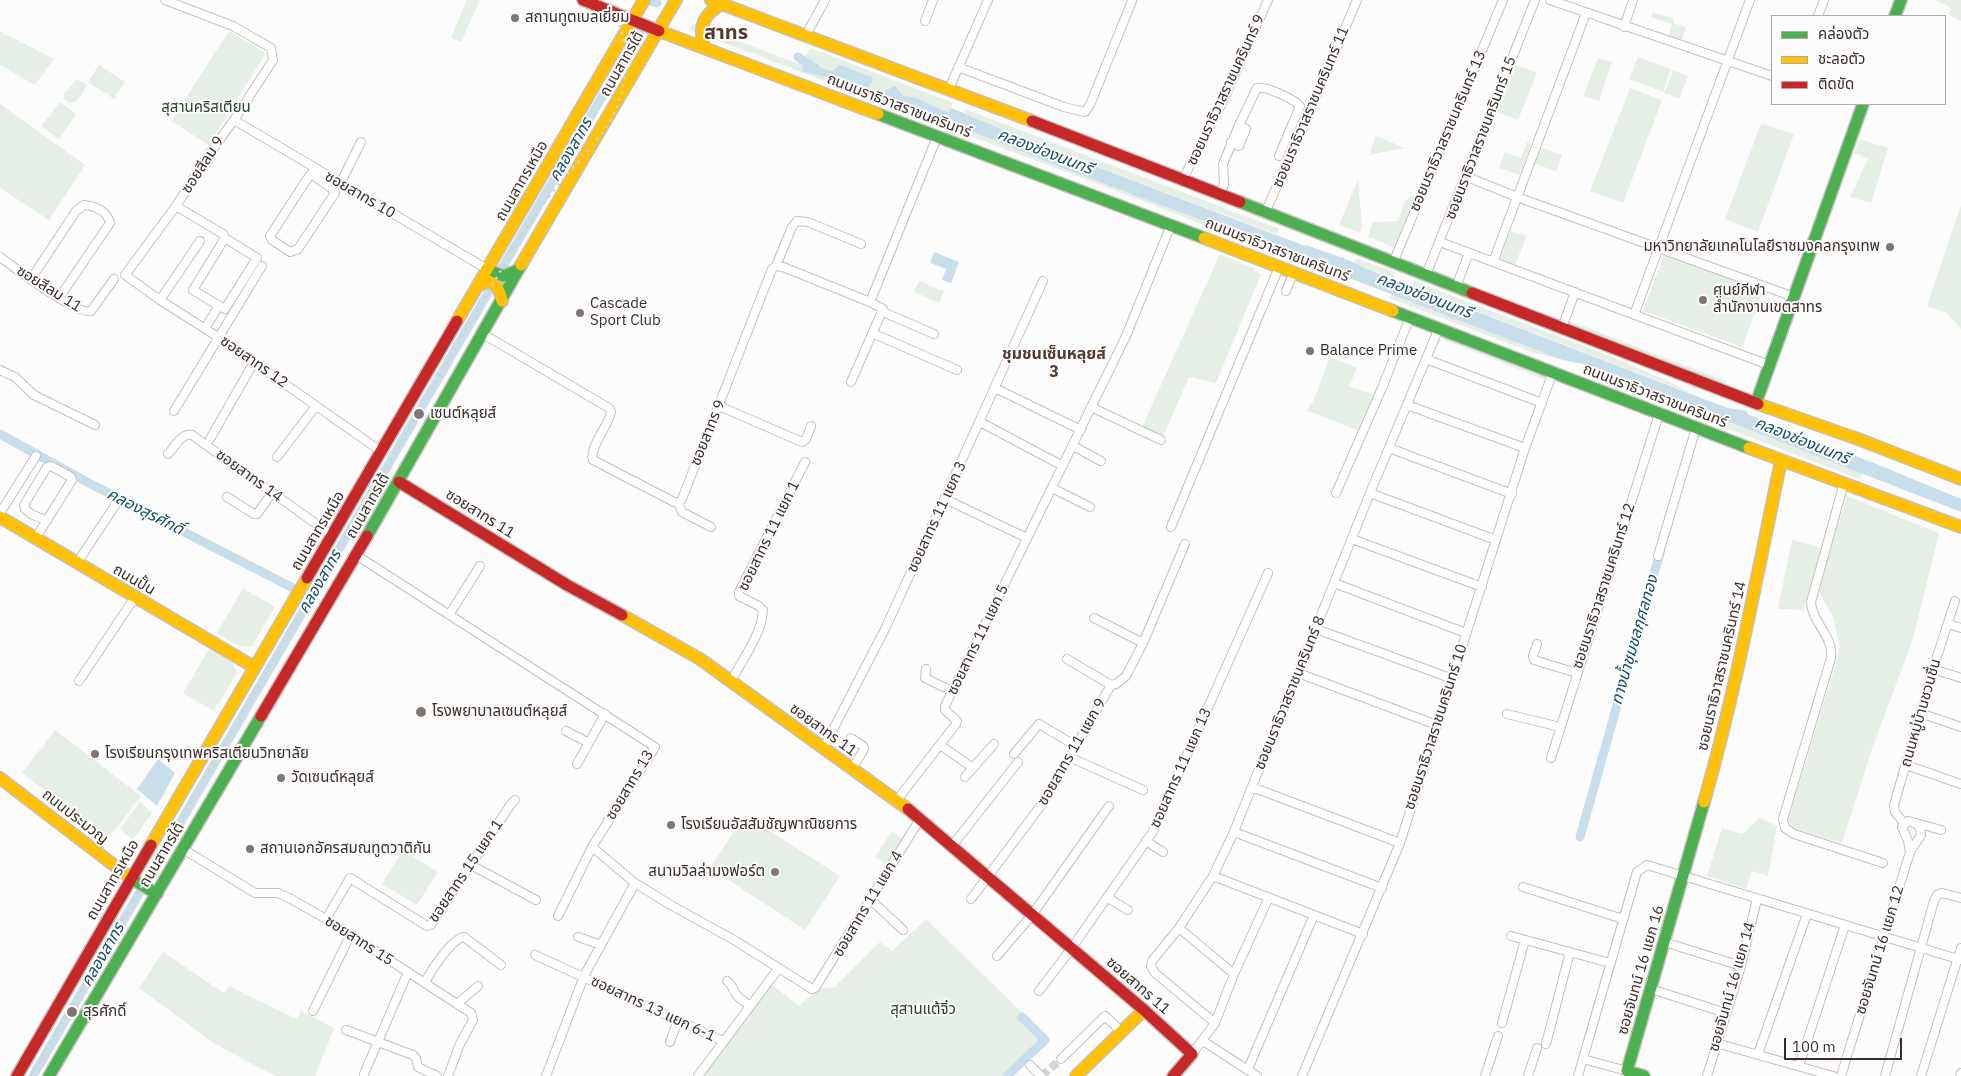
<!DOCTYPE html>
<html>
<head>
<meta charset="utf-8">
<style>
  body { margin:0 }
  #map { position:relative; width:1961px; height:1076px; overflow:hidden; background:#fcfcfc; font-family:"IBM Plex Sans","Noto Sans Thai",sans-serif }
  canvas { display:block }
  .legend { position:absolute; left:1771px; top:15px; width:175px; height:90px; box-sizing:border-box; background:#fcfcfc; border:1px solid #afaaa7; margin:0; padding:6px 9px; list-style:none; font-size:15px; color:#3b2e28 }
  .legend li { display:flex; align-items:center; gap:10px; height:25px }
  .legend b { width:25px; border:1px solid #afaaa7 }
  .scale { position:absolute; left:1784px; top:1038px; width:118px; height:22px; box-sizing:border-box; border:2px solid #3b2e28; border-top:0; padding-left:6px; font-size:15px; line-height:18px; white-space:nowrap; color:#3b2e28; -webkit-text-stroke:4px #fcfcfc; paint-order:stroke }
</style>
</head>
<body>
<div id="map">
<canvas width="1961" height="1076"></canvas>
<ul class="legend">
<li><b style="height:6px;background:#4caf50"></b>คล่องตัว</li>
<li><b style="height:6px;background:#ffc107"></b>ชะลอตัว</li>
<li><b style="height:6px;background:#c62828"></b>ติดขัด</li>
</ul>
<div class="scale">100 m</div>
</div>
<script>
const ctx = document.querySelector('canvas').getContext('2d');
ctx.lineJoin = 'round';
function fill(path, color) {
  ctx.fillStyle = color;
  ctx.fill(path, 'evenodd');
}
function stroke(path, color, width, dash) {
  ctx.strokeStyle = color;
  ctx.lineWidth = width;
  ctx.lineCap = dash ? 'butt' : 'round';
  ctx.setLineDash(dash || []);
  ctx.stroke(path);
}
function label(font, color, halo, rows, align = 'center') {
  ctx.font = font + ' "IBM Plex Sans","Noto Sans Thai",sans-serif';
  ctx.lineWidth = 4;
  ctx.setLineDash([]);
  ctx.textBaseline = 'middle';
  ctx.strokeStyle = halo;
  ctx.fillStyle = color;
  for (const [text, x, y, turn = 0] of rows) {
    ctx.save();
    ctx.translate(x, y);
    ctx.rotate((+turn || 0) * Math.PI / 180);
    ctx.textAlign = isNaN(turn) ? turn : align;
    if (halo) ctx.strokeText(text, 0, 0);
    ctx.fillText(text, 0, 0);
    ctx.restore();
  }
}
fill(new Path2D(`
  M467,0H480L461,42L451,38Z
  M1935,0H1961V21L1949,15L1950,7Z
  M1653,12L1674,19L1673,23L1686,27L1682,41L1668,37L1672,24L1651,17Z
  M693,23L798,64L811,48L953,103L946,121L1065,169L1175,209L1257,242L1256,247L1174,213L690,30Z
  M0,31L54,59L35,85L0,65Z
  M229,31L266,53L209,145L171,121Z
  M1638,57L1671,69L1663,92L1629,79Z
  M1598,58L1612,62L1599,101L1583,96Z
  M99,65L125,82L114,99L88,82Z
  M1516,65L1537,73L1518,120L1497,112Z
  M1673,70L1688,76L1679,99L1664,93Z
  M77,79L86,84C85,94 73,110 64,99V93Z
  M1630,88L1662,100L1623,203L1590,191Z
  M60,102L76,114L59,139L41,126Z
  M0,104L85,165L49,220L0,188Z
  M965,109L1279,229L1276,234L1063,154L964,113Z
  M1762,124L1794,134L1758,232L1725,219L1760,126Z
  M1376,136L1405,148L1369,155Z
  M1859,139L1888,148L1871,203L1850,197L1868,159L1854,153Z
  M1527,142L1531,144L1520,175L1499,168L1505,152L1521,158Z
  M1540,147L1562,155L1556,171L1533,163Z
  M1358,180L1362,226L1360,233L1339,225Z
  M1419,193L1396,248L1368,237L1373,222L1397,221C1407,208 1396,201 1419,193Z
  M1961,205V329L1947,313L1927,306Z
  M1510,231L1527,236L1515,265L1500,259Z
  M1665,252L1764,289L1742,347L1643,311Z
  M1220,254L1255,269L1254,271L1261,274L1216,383L1189,377L1162,439L1142,427Z
  M1356,258L1395,272L1393,279L1354,263Z
  M1415,280L1431,288L1610,356L1670,382L1695,395L1412,286Z
  M919,281L944,291L939,303L914,292Z
  M1392,293L1553,355L1563,360L1531,352L1389,298Z
  M1570,321L1726,381L1725,384L1568,324Z
  M1444,336L1547,377L1546,380L1442,339Z
  M1330,357L1357,368L1349,386L1374,395L1359,431L1306,410L1313,402Z
  M1650,391L1862,473L1860,479L1647,398Z
  M1847,496L1939,533L1913,639L1872,749L1842,843L1793,829L1788,820L1838,656L1839,643L1832,615L1819,592L1821,578Z
  M1792,540L1813,545L1822,549L1803,610L1778,609Z
  M243,588L275,607L252,646C240,650 227,639 217,633Z
  M209,649L233,663L237,673L214,711L183,693Z
  M55,730L141,796L108,839L22,773Z
  M140,802L152,813L133,840L120,829Z
  M745,815L840,876L805,930L710,868Z
  M1760,818L1777,826L1768,876L1752,871L1746,889L1707,876L1722,828L1742,834Z
  M892,831L904,840L887,865L875,857Z
  M403,850L438,872L417,905L382,884Z
  M926,919L1050,1040L1012,1076H701L770,983L799,1006L818,989L834,987L880,942L892,951Z
  M163,952L224,993L229,986L297,1019L301,1011L334,1028L315,1076H275L215,1044L139,988Z`), '#e6efe6');
fill(new Path2D(`
  M807,60H811L816,66L831,71L840,65L872,77L873,80L868,88L864,86L853,89L848,84H842L826,77L803,72L802,67Z
  M895,86L903,96L916,98L949,113L951,108L1063,154L1305,246L1306,245L1343,258L1379,274L1709,401L1728,408L1747,411V414L1874,463L1961,499V512L1650,391L1617,382L1603,373L1583,364L1563,360L1289,255L1290,253L1065,169L946,121L934,118L921,109L894,105L877,98L885,91Z
  M934,252L959,262L951,283L942,280L946,269L930,263Z
  M158,759L175,773L157,806L137,789Z`), '#c8deeb');
stroke(new Path2D(`
  M648,0L657,3
  M798,57L815,68
  M501,270L641,30
  M0,434L87,482L291,587
  M1580,837L1661,549
  M148,878L492,286
  M33,1076L144,885
  M1007,1076L1045,1040L1022,1017`), '#c8deeb', 9);
stroke(new Path2D(`
  M1042,1076L1061,1059`), '#d5d3d2', 8, [8, 4]);
const street = new Path2D(`
  M165,0L233,26L271,48L273,60L234,120L209,154L176,206L125,275L160,300L218,337L382,452
  M1550,0L1772,76
  M1818,16L1824,0
  M925,21L933,0
  M1624,27L1633,0
  M806,35L825,0
  M958,67L1064,107L1085,112L1090,105L1132,1
  M949,89L988,0
  M234,120L487,269
  M1231,142L1239,146L1246,129L1239,125
  M311,174L335,191V193L298,249L290,252L272,240L270,236L307,179L315,169
  M1465,176L1517,197L1794,297
  M1183,179L1224,99L1268,0
  M341,182L361,142
  M1219,195L1224,185L1223,164L1239,125L1257,88C1266,86 1294,99 1300,106L1279,156
  M176,206L223,234
  M1265,213L1299,137L1357,0
  M1440,242L1769,365
  M0,257C14,267 77,316 91,311L114,279
  M1493,262L1586,13
  M1393,263L1503,0
  M776,266L792,227L797,221L808,222L861,244
  M1426,275L1535,0
  M31,279L76,211L84,205C95,206 107,211 110,223L59,298
  M1456,287L1469,253
  M1286,291L1294,272
  M160,300L200,241
  M870,302L937,137
  M883,312L934,334
  M1634,315L1750,0
  M205,328L219,306L193,290L225,238L257,258L225,309L219,306
  M1562,328L1575,292
  M872,333L957,370
  M483,334L609,408L611,412C609,425 588,449 593,460L676,503H678L682,499L772,269L776,266L783,267L870,302L883,309L851,382
  M1426,359L1542,403
  M0,370L15,377L34,395L95,425
  M995,388L1081,430
  M1407,405L1525,448
  M719,406L802,442L806,439L811,426
  M1091,407L1161,440
  M174,411L262,266
  M980,422L1063,466
  M210,439L254,362
  M1073,446L1101,461
  M1389,448L1512,494
  M168,454C175,447 181,433 192,435L333,536
  M277,457L316,406
  M1844,483L1811,602C1812,623 1834,636 1831,658L1783,819L1785,828L1794,834L1883,863
  M1052,488L1090,507
  M1336,493L1382,388L1410,317
  M1370,493L1496,540
  M227,497L254,514H257L272,493
  M945,499L1027,538
  M678,503L682,512L711,527
  M0,513L36,456
  M1171,527L1279,267
  M35,539L72,480L71,477L51,466L47,467L24,505L25,509L31,514L47,521
  M1352,539L1482,587
  M356,555L655,747L592,847L558,916
  M1658,556L1696,428
  M77,563L118,501
  M1334,583L1466,633
  M449,615L480,566
  M1094,618L1143,643
  M1948,624L1961,628
  M1316,629L1453,679
  M1537,644L1533,656L1534,660L1577,673
  M1067,659L1111,685
  M926,669L925,678L952,691
  M1933,669L1961,678
  M1298,673L1437,725
  M79,681L135,597
  M731,681C742,660 762,634 763,610L759,606L739,596V592L805,462
  M1920,713L1961,727
  M1507,714L1560,727
  M566,731L589,743
  M851,738L863,746L864,749L852,769
  M940,745L973,768
  M823,749L886,627L1043,281
  M1014,754L1039,724L1076,746
  M1069,757L1143,790
  M1551,758L1659,414
  M577,764L605,714
  M1906,765L1961,784
  M965,777L994,744
  M1252,787L1400,843
  M897,800L956,724L957,721L945,710V706L1126,336L1171,225
  M1904,823L1895,812L1894,805L1933,669L1955,601
  M1916,823L1941,830
  M1234,832L1382,888
  M1146,841L1163,852
  M952,846L1018,762
  M592,847L635,883L669,904L734,940L812,989L815,988L920,819
  M183,849L255,893H278L291,899L326,919L471,1013L473,1020L460,1044L448,1076
  M471,865L536,900
  M1213,876L1363,934
  M1523,887L1623,919
  M1108,898L1128,910
  M971,899L1045,800L1111,685L1116,684L1126,676L1143,643L1185,544
  M871,900L903,930
  M326,919L350,878L427,926L431,925L511,804L515,800
  M1179,928L1234,974
  M1511,936L1610,963
  M578,937L601,945
  M1664,942L1741,966
  M535,955L723,1041
  M997,956L1032,915L1109,806
  M727,981L731,985L737,996L750,1006
  M425,982C431,971 451,939 464,937L501,965
  M1651,989L1726,1013
  M1039,991L1071,949L1152,833L1268,573
  M457,1004L478,986
  M313,1011L350,936
  M1215,1023L1155,973L1151,966L1152,961L1179,928L1213,876L1233,834L1370,493L1439,328
  M1502,1023L1525,940
  M346,1030L413,1055L416,1058L418,1067L437,1076
  M1203,1041L1257,1076
  M670,1042L678,1020
  M1716,1043L1833,1076
  M1546,1044L1570,952
  M1192,1054L1215,1023L1234,974L1269,897
  M1758,1054L1807,914
  M1061,1059L1105,1016L1122,1032
  M1583,1059L1627,1071L1626,1074
  M1030,1065L1041,1076
  M1799,1066L1845,925
  M1248,1069L1314,915
  M364,1074L408,972
  M546,1076L584,976L635,883
  M698,1076L778,969
  M1302,1076L1400,843L1525,448L1553,372
  M1485,1076L1498,1036
  M1528,1076L1537,1048
  M1578,1076L1637,872L1647,865L1961,960
  M1707,1076L1741,966L1757,899
  M1841,1076L1910,852L1921,835C1920,826 1917,823 1908,821L1902,827L1908,841L1910,852
  M1885,1076L1934,901L1937,895L1942,893L1961,898
  M1921,1076L1961,948
  M1960,1076L1961,1073`);
const fast = new Path2D(`
  M1895,16L1901,0
  M878,114L1204,238
  M1240,202L1472,293
  M487,269L503,276L518,270
  M1393,311L1749,448
  M1756,403L1863,104
  M367,536L521,265
  M132,879L157,894
  M49,1076L261,716
  M1644,1076L1627,1071L1704,802`);
const slow = new Path2D(`
  M711,0L1032,121
  M659,31L878,114
  M704,47C698,26 704,14 722,4
  M1204,238L1393,311
  M521,265L676,0
  M478,286L489,281C498,286 500,291 502,301
  M457,321L644,0
  M1758,404L1858,439L1961,479
  M1749,448L1961,527
  M0,517L254,667
  M622,615L700,659L908,809
  M0,778L132,879
  M1704,802C1736,690 1757,575 1781,461
  M151,845L307,578
  M1076,1076L1144,1010`);
const jam = new Path2D(`
  M583,0L659,31
  M1032,121L1240,202
  M1472,293L1758,404
  M399,482L567,585L622,615
  M307,578L457,321
  M261,716L367,536
  M908,809L1144,1010L1192,1054L1173,1076
  M17,1076L151,845`);
stroke(street, '#c6c0bd', 10);
stroke(fast, '#c6c0bd', 14);
stroke(slow, '#c6c0bd', 14);
stroke(jam, '#c6c0bd', 14);
stroke(street, '#fff', 8);
stroke(fast, '#4caf50', 11);
stroke(slow, '#ffc107', 11);
stroke(jam, '#c62828', 11);
stroke(new Path2D(`
  M31,1076L521,236C532,220 543,204 555,189C572,168 593,147 608,124C632,86 631,37 607,0`), '#d2d1d0', 2.5, [2.5, 5]);
for (const [x, y, r, color] of [
  [515,18,5,"#7f7672"],
  [1890,247,5,"#7f7672"],
  [1703,300,5,"#7f7672"],
  [580,313,5,"#7f7672"],
  [1310,351,5,"#7f7672"],
  [419,414,6,"#7f7672"],
  [421,712,6,"#7f7672"],
  [95,754,5,"#7f7672"],
  [281,778,5,"#7f7672"],
  [671,825,5,"#7f7672"],
  [250,849,5,"#7f7672"],
  [775,872,5,"#7f7672"],
  [72,1012,6,"#7f7672"]
]) {
  const dot = new Path2D();
  dot.arc(x, y, r, 0, 2 * Math.PI);
  ctx.fillStyle = color;
  ctx.fill(dot);
  stroke(dot, '#fcfcfc', 2);
}
label('15px', '#3b2e28', '#fcfcfc', [
  ["สถานทูตเบลเยี่ยม",525,18],
  ["มหาวิทยาลัยเทคโนโลยีราชมงคลกรุงเทพ",1880,247,"right"],
  ["ศูนย์กีฬา",1713,291],
  ["สำนักงานเขตสาทร",1713,308],
  ["Cascade",590,304],
  ["Sport Club",590,321],
  ["Balance Prime",1320,351],
  ["เซนต์หลุยส์",430,414],
  ["โรงพยาบาลเซนต์หลุยส์",432,712],
  ["โรงเรียนกรุงเทพคริสเตียนวิทยาลัย",105,754],
  ["วัดเซนต์หลุยส์",291,778],
  ["โรงเรียนอัสสัมชัญพาณิชยการ",681,825],
  ["สถานเอกอัครสมณทูตวาติกัน",260,849],
  ["สนามวิลล่ามงฟอร์ต",765,872,"right"],
  ["สุรศักดิ์",83,1012]
], 'left');
label('15px', '#3b2e28', '#fcfcfc', [
  ["ถนนสาทรใต้",622,64,-60],
  ["ซอยนราธิวาสราชนครินทร์ 9",1226,90,-65],
  ["ถนนนราธิวาสราชนครินทร์",899,106,21],
  ["ซอยนราธิวาสราชนครินทร์ 11",1311,107,-67],
  ["ซอยนราธิวาสราชนครินทร์ 13",1448,131,-67],
  ["ซอยนราธิวาสราชนครินทร์ 15",1481,138,-69],
  ["ซอยสีลม 9",203,165,-57],
  ["ถนนสาทรเหนือ",522,181,-60],
  ["ซอยสาทร 10",360,195,30],
  ["ถนนนราธิวาสราชนครินทร์",1277,250,21],
  ["ซอยสีลม 11",49,289,32],
  ["ซอยสาทร 12",254,362,35],
  ["ถนนนราธิวาสราชนครินทร์",1655,396,21],
  ["ซอยสาทร 9",708,433,-68],
  ["ซอยสาทร 14",249,476,36],
  ["ถนนสาทรใต้",368,506,-60],
  ["ซอยสาทร 11",480,514,32],
  ["ซอยสาทร 11 แยก 3",937,517,-65],
  ["ถนนสาทรเหนือ",318,531,-59],
  ["ซอยสาทร 11 แยก 1",769,536,-64],
  ["ถนนปั้น",134,580,30],
  ["ซอยนราธิวาสราชนครินทร์ 12",1604,586,-72],
  ["ซอยสาทร 11 แยก 5",978,640,-64],
  ["ซอยนราธิวาสราชนครินทร์ 14",1722,666,-77],
  ["ซอยนราธิวาสราชนครินทร์ 8",1290,693,-68],
  ["ถนนหมู่บ้านชวนชื่น",1921,713,-74],
  ["ซอยนราธิวาสราชนครินทร์ 10",1436,727,-72],
  ["ซอยสาทร 11",823,730,36],
  ["ซอยสาทร 11 แยก 9",1072,752,-60],
  ["ซอยสาทร 11 แยก 13",1181,768,-66],
  ["ซอยสาทร 13",630,785,-59],
  ["ถนนประมวญ",75,817,38],
  ["ถนนสาทรใต้",162,855,-59],
  ["ซอยสาทร 15 แยก 1",466,871,-56],
  ["ถนนสาทรเหนือ",113,880,-60],
  ["ซอยสาทร 11 แยก 4",868,904,-59],
  ["ซอยสาทร 15",359,941,33],
  ["ซอยจันทน์ 16 แยก 12",1880,950,-73],
  ["ซอยจันทน์ 16 แยก 16",1641,970,-74],
  ["ซอยสาทร 11",1138,986,41],
  ["ซอยจันทน์ 16 แยก 14",1732,987,-74],
  ["ซอยสาทร 13 แยก 6-1",653,1009,25]
]);
label('15px', '#214724', '#fcfcfc', [
  ["สุสานคริสเตียน",206,108],
  ["สุสานแต้จิ๋ว",923,1010]
]);
label('italic 16px', '#144d69', '#fcfcfc', [
  ["คลองสาทร",571,150,-60],
  ["คลองช่องนนทรี",1045,152,21],
  ["คลองช่องนนทรี",1424,296,21],
  ["คลองช่องนนทรี",1802,441,22],
  ["คลองสุรศักดิ์",145,512,27],
  ["คลองสาทร",320,582,-60],
  ["ทางน้ำชุมชลกุศลทอง",1635,640,-74],
  ["คลองสาทร",103,955,-60]
]);
label('bold 16px', '#54392b', '#fcfcfc', [
  ["ชุมชนเซ็นหลุยส์",1054,354],
  ["3",1054,372]
]);
label('bold 20px', '#54392b', '#fcfcfc', [
  ["สาทร",726,33]
]);
</script>
</body>
</html>
